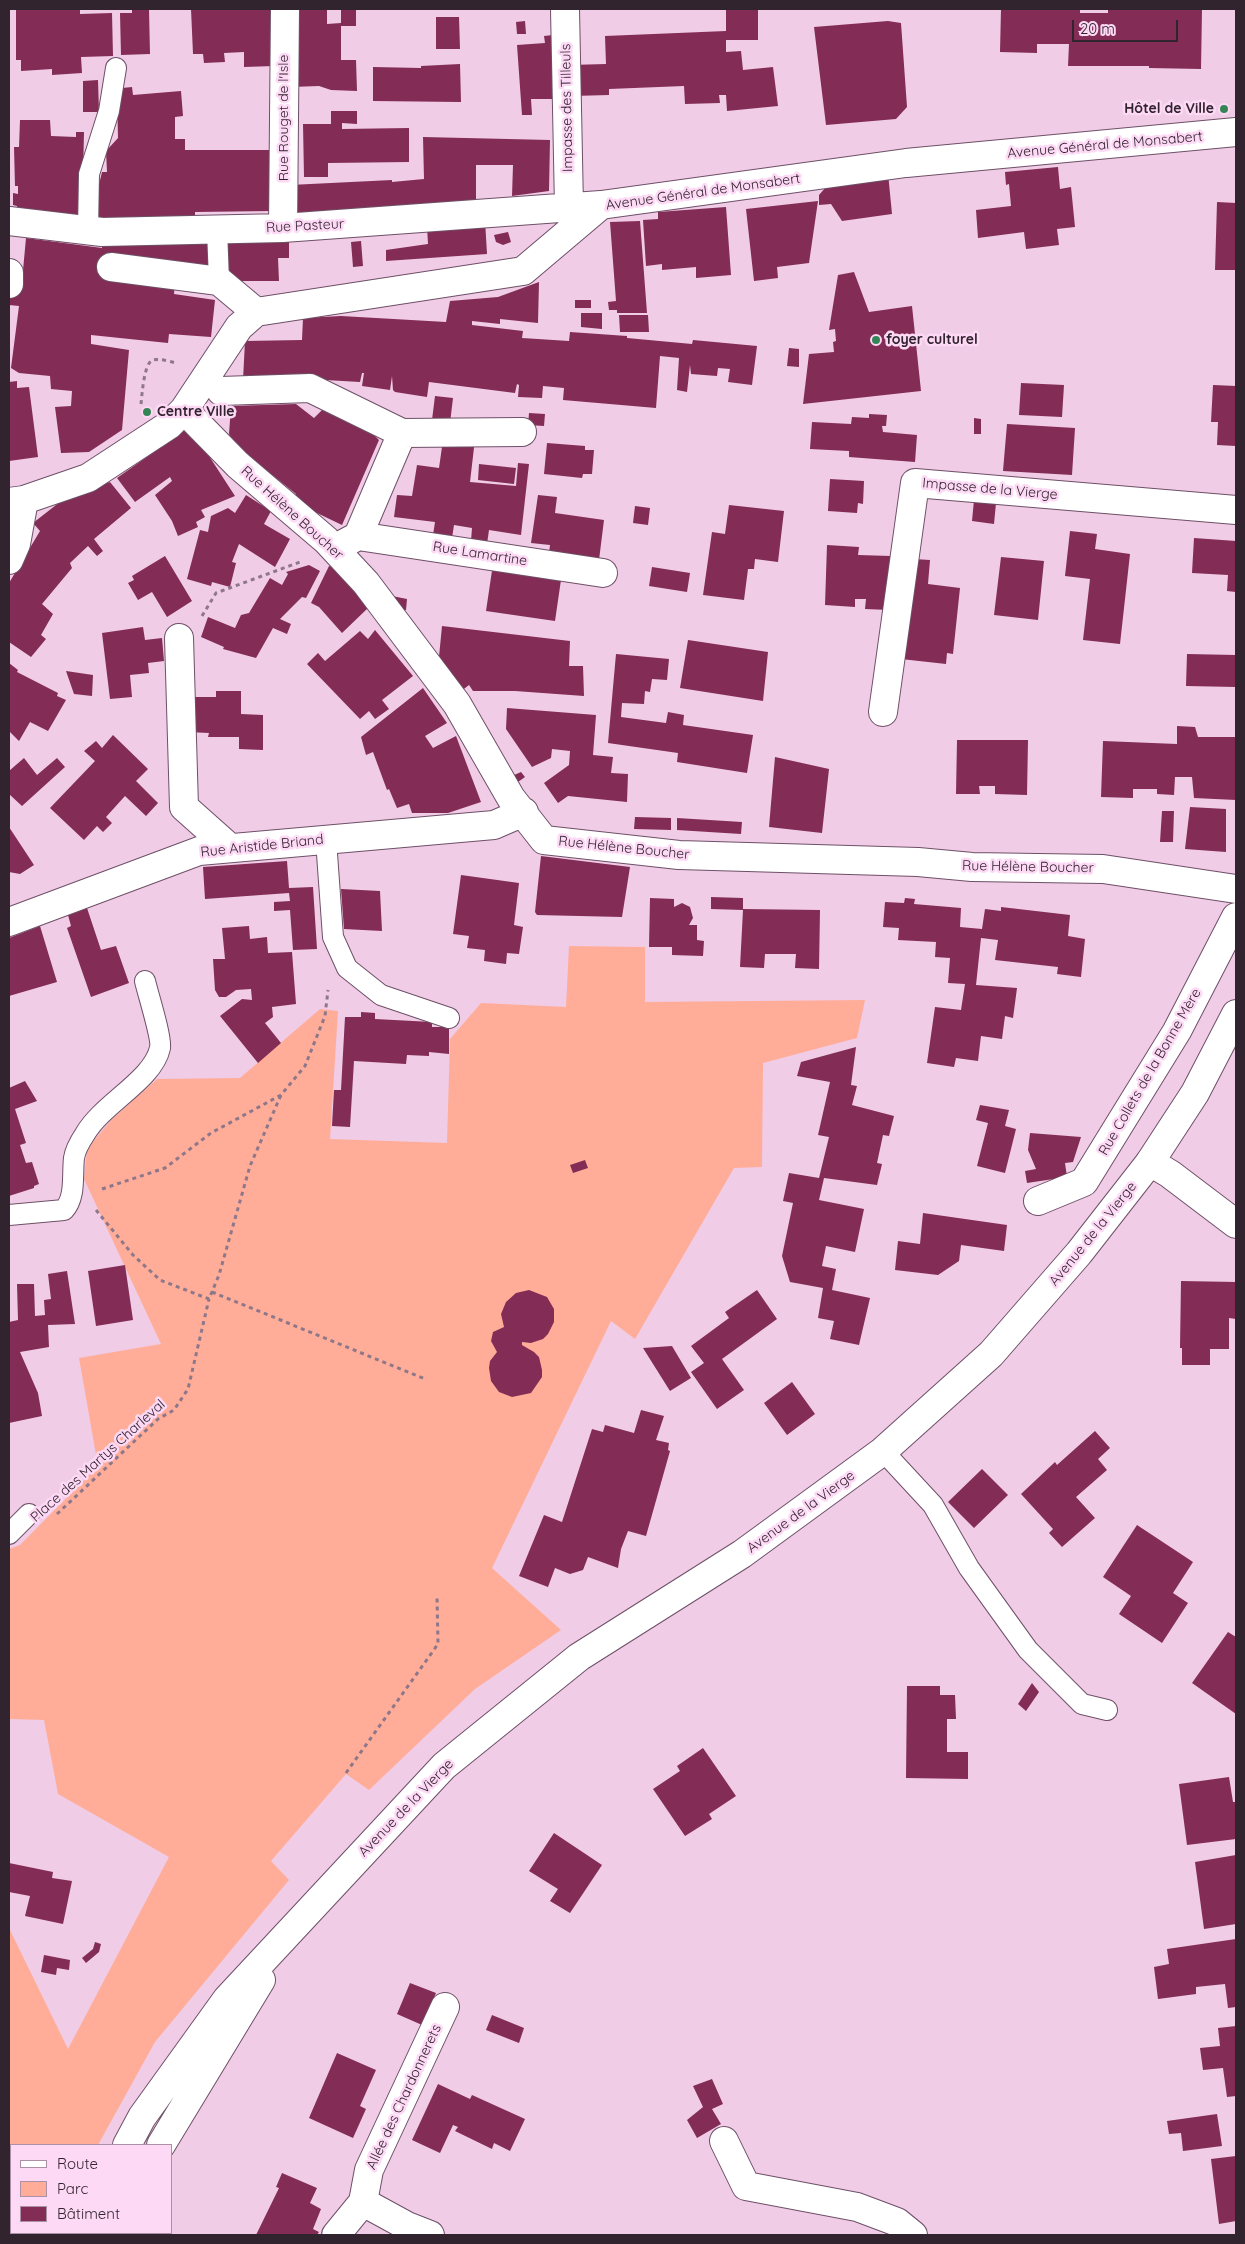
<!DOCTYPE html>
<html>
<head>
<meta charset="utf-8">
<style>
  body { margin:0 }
  #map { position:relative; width:1245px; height:2244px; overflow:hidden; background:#f0cce7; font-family:Quicksand,sans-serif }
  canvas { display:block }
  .frame { position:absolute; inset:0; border:10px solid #32242f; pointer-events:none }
  .legend { position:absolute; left:10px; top:2144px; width:162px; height:90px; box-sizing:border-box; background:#fdd9f5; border:1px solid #ac91a6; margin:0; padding:6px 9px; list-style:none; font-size:15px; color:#32242f }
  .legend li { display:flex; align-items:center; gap:10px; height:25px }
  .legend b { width:25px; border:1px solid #ac91a6 }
  .scale { position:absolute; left:1072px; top:20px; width:106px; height:22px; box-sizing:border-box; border:2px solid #32242f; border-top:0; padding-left:6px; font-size:15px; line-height:18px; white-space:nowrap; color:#32242f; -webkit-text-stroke:4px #fdd9f5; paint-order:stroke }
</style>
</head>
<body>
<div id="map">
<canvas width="1245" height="2244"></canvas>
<div class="frame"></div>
<ul class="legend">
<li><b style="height:6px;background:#fff"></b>Route</li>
<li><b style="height:14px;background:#ffad98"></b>Parc</li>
<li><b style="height:14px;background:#832c55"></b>Bâtiment</li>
</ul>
<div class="scale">20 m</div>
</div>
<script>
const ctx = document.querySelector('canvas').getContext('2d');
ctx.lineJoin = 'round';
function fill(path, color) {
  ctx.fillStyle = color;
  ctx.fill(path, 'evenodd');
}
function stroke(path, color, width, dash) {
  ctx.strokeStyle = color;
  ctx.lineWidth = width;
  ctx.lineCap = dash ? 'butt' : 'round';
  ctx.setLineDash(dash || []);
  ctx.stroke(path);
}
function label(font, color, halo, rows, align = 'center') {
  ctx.font = font + ' Quicksand,sans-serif';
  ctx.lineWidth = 5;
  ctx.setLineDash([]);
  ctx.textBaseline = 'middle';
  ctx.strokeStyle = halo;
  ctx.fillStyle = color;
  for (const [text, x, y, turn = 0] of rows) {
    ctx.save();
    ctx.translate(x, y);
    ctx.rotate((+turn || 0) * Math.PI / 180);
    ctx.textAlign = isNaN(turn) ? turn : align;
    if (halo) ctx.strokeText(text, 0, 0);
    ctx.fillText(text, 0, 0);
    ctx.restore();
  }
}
fill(new Path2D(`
  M569,946L645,947V1002L865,1000L857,1038L763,1063L762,1167L734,1168L635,1339L611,1321L492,1568L561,1630L475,1689L369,1790L346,1774L271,1861L289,1880L155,2042L98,2145H11V2233H53L52,2235H9V1928L68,2049L169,1857L58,1794L44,1720L9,1719V1549L20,1545L98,1466L79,1358L161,1344L84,1179L87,1149L111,1120L157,1079L240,1078L320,1009L338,1011L330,1139L447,1143L450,1039L481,1003L566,1007Z`), '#ffad98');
fill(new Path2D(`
  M16,9H80V14L112,13L113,56L81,57L82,73L52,75V69L21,71V60H16Z
  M132,9H149L150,54L121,55L120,13H132Z
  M191,9H272L274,66L244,67V52L224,53L225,62L204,63L203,54H193Z
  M290,9H327V24L341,23V9H356V26H341V60H356L357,91L331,90L319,86L291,87Z
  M726,9H758V40H726V52L741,51L743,70L773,67L778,106L727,111L726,95H719L720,103L685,104L684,86L609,89V95L572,96L570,65L606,64L605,36L726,31Z
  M1001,9H1080V13H1108V9H1202L1201,69L1149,68V66H1068L1069,44H1037V53L1000,52Z
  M436,17H459L460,49H436Z
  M525,21L526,34H517L516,22Z
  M888,21L901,23L907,107L896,119L826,125L814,27Z
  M553,35L556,99H531L532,115H522L517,45L545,43L544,36Z
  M460,64L461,102L373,101V67L421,68V66Z
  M98,80L99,112H83V81Z
  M132,87L133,95L181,91L183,116L175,117V139H185V150H273L272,211L195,212V223L97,224L96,197L102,172H107L106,151L118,138L117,97L122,96V88Z
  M331,111H357V124L342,123V129L409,128V162L328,163V177H304L303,124H331Z
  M20,120H50L51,136L76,137V132H84L82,220L17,211V206L13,205V193L18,194V186H15L14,147H19Z
  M423,137L550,140L549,191L512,196L513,165H476V201L425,204V210L287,220L290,185L392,180V182L424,179Z
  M1058,167L1060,189L1071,187L1075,227L1057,229L1059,245L1026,249L1024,232L978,238L976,210L1011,206L1009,184L1006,185L1005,172Z
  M888,173L892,214L842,221L831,204L819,205V195L834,178Z
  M818,201L809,263L777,267L778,278L754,281L746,209Z
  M1217,202L1236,203V270H1215Z
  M726,207L731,275L696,278V267L662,270V264L646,266L643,220L658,219V212Z
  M485,220L487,254L386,261V250L428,244L427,226Z
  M640,221L647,313H617V310H609L608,302L616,301L610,222Z
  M508,232L511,242L503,245L496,242L494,235Z
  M210,233L212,268L175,282L174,294L215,300L211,337L169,334L168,343L91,335V344L129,350L122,430L89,452L61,453L55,407L71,406L72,391L51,389L50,376L19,373L11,368L19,306L9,305V291L21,292L26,238L102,248L103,237Z
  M226,236L289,240V258H278L279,281H233L229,270Z
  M361,241L363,266L353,267L351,242Z
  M854,272L869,312L912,306L921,391L803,404L809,354L834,352L833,342L836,341L835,329L829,330L838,275Z
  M539,282L538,323L500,319V324L472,321V325L523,331L522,338L569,341L570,332L627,336V338L692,344L693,340L757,346L752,385L728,382L730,369L718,368L717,376L691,374L690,365L687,392L677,390L679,358L660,356L656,408L563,400L564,388L543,386L542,398L518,397L519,385L517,384L515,393L429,382L427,397L395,392L393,390L392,376L390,390L362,386L364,373H362L360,382L308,379L243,380L245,341L302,340L303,318L341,316L446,322L450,301L498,297Z
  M575,300H591V308H575Z
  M581,313H602V329L581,327Z
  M619,315H648L649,332H620Z
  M789,348L799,349V367L787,366Z
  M17,381V388L29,387L38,457L9,461V382Z
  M1021,383L1064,385L1062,417L1019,415Z
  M1213,385L1236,386V446L1217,445L1218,422H1211Z
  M435,396L453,398L450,423L432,420Z
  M296,404L314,418L325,407L347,417L345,421L374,435L379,440L342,525L292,501L296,494L236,446L229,434L231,406Z
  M529,413L545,414L544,426L528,425Z
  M869,414L887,415L886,426H882L883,432L917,435L915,462L849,457V451L810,449L812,422L851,424L852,417L869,418Z
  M974,418L981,419V434H974Z
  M1007,424L1075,428L1072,475L1003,471Z
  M185,430L190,437L197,432L213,454L209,456L235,496L201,510L205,517L196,522L198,527L178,536L172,521L155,495L172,481L170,477L135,502L117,478Z
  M475,439L470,482L516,486L518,463L529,464L521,535L489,530L487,544L471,541L472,528L454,525L452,538L433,535L435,522L394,517L397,495L412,496L417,465L439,468L442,447Z
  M547,443L585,446V450H594L592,474H583L582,478L544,474Z
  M479,464L516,468L514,484L478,480Z
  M830,479L864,481L863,504L858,503L857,513L828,511Z
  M110,482L131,508L94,539L103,551L97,556L88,546L70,563L72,568L42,604L53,614L41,635L46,639L31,657L9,642V583L40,531L33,523L65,498Z
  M246,495L271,511L264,524L290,539L275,567L239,544L232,562L236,563L230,587L212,582L211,586L187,579L200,530L208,532L211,516L228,508L235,513Z
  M538,495L557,497L555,513L604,520L599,560L549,553L550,545L531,543Z
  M974,500L996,503L994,524L972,521Z
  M729,505L784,511L778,562L755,559L754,569H748L744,600L703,595L712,532L725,534Z
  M635,506L650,508L648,525L633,523Z
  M1070,531L1097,534L1095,549L1130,554L1120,644L1083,640L1090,579L1065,576Z
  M1194,538L1236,541V592L1227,591L1228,575L1192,573Z
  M827,545L859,547L858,555L891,556L889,610L865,609L866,599H855V607L825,605Z
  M165,556L192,601L167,617L152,592L138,600L128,583L134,580L132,576Z
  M1001,557L1044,561L1038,620L994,615Z
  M914,559L930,560L928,584L960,588L953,654L947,653L946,664L901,659Z
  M493,564L562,573L555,621L486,611Z
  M309,565L320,571L306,598L302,597L280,619L291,624L287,634L273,628L256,658L223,649L224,647L201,637L208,617L235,628L241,615L249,613L270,578L282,585L288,574L286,572Z
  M329,566L337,569L368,608L342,633L319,607L311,603Z
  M652,567L690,573L687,592L649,586Z
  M392,596L407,599L406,610L397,611Z
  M442,626L570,641L569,666H583L584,696L515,691H473L469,685L456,695L438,667Z
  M143,627L145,640L162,638L164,661L148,663L149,673L130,675L132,697L110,699L102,633Z
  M375,630L413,676L382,700L389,709L375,719L369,711L360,719L307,664L318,653L325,661L360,631L368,639Z
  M688,640L768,652L763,701L680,688Z
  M616,654L669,659L667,680L652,679L650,692L645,691L644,704L622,703L621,717L666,723L668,712L684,715L683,725L753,735L747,773L677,762L678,753L608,743Z
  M1187,654L1236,655V687L1186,686Z
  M9,663L18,670L17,672L58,693L57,696L66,700L48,731L30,722L19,741L9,731Z
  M66,671L93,675L92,696L74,694Z
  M423,688L447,723L425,736L433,748L456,736L481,802L448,813H412L409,804L397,808L389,789L387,790L373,752L366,755L361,737Z
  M216,691H241V714L263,715V750L239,749V737H208L209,733L187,732L188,697H216Z
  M507,708L596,715L593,755L613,757L611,773L628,774L627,802L568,796L558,803L544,783L569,765L570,751L552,749L551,758L532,767L506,729Z
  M1177,726L1195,727L1198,737H1236V800L1194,798L1192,777H1175L1174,795L1157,794V789H1133V798L1101,797L1103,741L1177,744Z
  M113,735L148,769L136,781L158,803L146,816L125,796L106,817L112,823L103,832L97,826L84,840L50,808L95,761L84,751L96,741L102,748Z
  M957,740H1028L1027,795L995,794V786H979L980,794H956Z
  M775,757L829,769L822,833L769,827Z
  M24,758L37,775L57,758L65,767L22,806L9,794V771Z
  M521,772L525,777L518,782L512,776Z
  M1190,807L1226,809V852L1185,849Z
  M1162,811H1174L1173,842H1160Z
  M635,817L671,818V830L634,829Z
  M677,818L742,822L741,834L677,830Z
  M9,827L34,865L20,874L9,872Z
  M541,856L630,867L622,917L537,915L535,912Z
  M287,861L289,888L313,887L317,949L293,950L290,910L274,911V902L290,901L289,893L205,899L203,867Z
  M461,875L519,883L514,925L523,927L519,954L507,953L506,964L484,961L485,950L467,948L469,936L453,934Z
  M341,889L380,891L382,931L344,929Z
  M711,897L743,898V909L820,910L819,969L795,968L796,954H765L764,968L740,967L743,910L711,909Z
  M650,898L674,899V907L682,903L690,907L693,918L689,925H697V940L704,941L703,956L672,955V947H649Z
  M905,898L915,899L914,904L961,908L960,927L982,929L985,909L1001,911V907L1070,915L1068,936L1085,939L1081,977L1057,974L1058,967L995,960L998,940L981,938L976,985L1017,988L1013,1018L1005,1016L1002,1039L981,1036L978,1061L956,1058L954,1067L927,1063L935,1007L961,1010L965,984L948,983L950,958L935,957L936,942L898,940L899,928L883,927L885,902L904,903Z
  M87,908L101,950L116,946L129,983L91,997L67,928L71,926L68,915Z
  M40,926L57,982L9,996V938Z
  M249,926L250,939L267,937L268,953L292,952L296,1004L272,1007L273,1017L265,1023L281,1043L258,1063L220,1016L242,999L252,1000L251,989L236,990L226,997H219L215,990L213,959H225L222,928Z
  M361,1012L375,1013V1019L432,1022V1027H449V1054L429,1052V1056L407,1055L406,1064L354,1061L350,1127L332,1126L334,1090H341L345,1017H361Z
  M856,1047L851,1085L857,1086L852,1105L894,1116L889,1136L883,1135L877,1163L882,1164L877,1185L824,1178L819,1200L864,1209L855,1252L826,1246L822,1266L836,1269L832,1290L870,1298L859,1345L830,1339L834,1321L818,1318L823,1288L790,1282L782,1256L793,1203L783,1201L789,1173L819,1178L829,1137L818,1135L830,1082L797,1076L801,1062Z
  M25,1081L37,1101L15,1109L26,1143L20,1145L26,1163L32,1162L39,1184L34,1186V1188L9,1196V1088Z
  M980,1105L1009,1110L1005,1126L1016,1129L1005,1173L977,1166L988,1123L976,1120Z
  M1030,1133L1081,1137L1073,1162L1065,1163L1067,1177L1027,1183L1025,1171L1036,1169L1028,1150Z
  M585,1160L588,1168L573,1173L570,1165Z
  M923,1213L1007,1225L1004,1251L961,1245L959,1261L938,1275L895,1270L898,1241L920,1244Z
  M125,1265L133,1320L96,1326L88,1271Z
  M67,1271L75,1324L48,1325L49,1347L20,1352L38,1393L42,1416L9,1423V1322L18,1320L17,1284H34L35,1316L45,1315L44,1300L51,1299L48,1274Z
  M1181,1281L1236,1282V1319L1229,1318V1349H1210V1365H1182V1348H1180Z
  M529,1290L547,1297L554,1309V1322L548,1334L543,1339L531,1343L522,1342V1345L534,1352L539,1357L542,1370V1377L531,1393L512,1397L499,1392L491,1381L489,1368L490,1361L497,1352L491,1341L493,1332L504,1327L501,1314L506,1302L516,1293Z
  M757,1290L777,1319L722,1359L744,1390L717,1409L691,1372L704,1363L691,1346L729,1318L725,1312Z
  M672,1346L691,1378L670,1391L643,1348Z
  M792,1382L815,1414L787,1435L764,1403Z
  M641,1410L664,1416L656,1440L669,1443L668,1450L670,1451L646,1536L628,1531L621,1549L618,1568L588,1557L583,1570L570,1574L555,1568L548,1587L519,1576L544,1515L562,1522L592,1429L603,1432L605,1425L634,1433Z
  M1095,1431L1110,1448L1098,1459L1107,1470L1076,1497L1095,1518L1062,1547L1049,1533L1053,1529L1021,1494L1055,1462L1057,1465Z
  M982,1469L1008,1495L974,1528L948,1502Z
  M1137,1525L1193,1562L1173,1593L1188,1603L1162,1643L1119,1614L1131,1596L1103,1577Z
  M1228,1632L1236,1637V1714L1192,1683Z
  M1032,1683L1039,1692L1026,1711L1018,1704Z
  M907,1686H940V1695H955L956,1719H947V1752H968V1779L906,1778Z
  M703,1748L736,1796L709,1814L712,1819L685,1836L653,1789L680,1771L677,1766Z
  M1229,1777L1233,1802H1236V1839L1187,1845L1179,1784Z
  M554,1833L602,1865L570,1913L550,1901L558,1889L529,1871Z
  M1236,1855V1924L1204,1929L1195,1862Z
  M9,1863L53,1872L52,1878L72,1881L63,1924L25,1916L30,1896L9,1892Z
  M1236,1939V2007L1228,2008L1225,1984L1196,1987V1994L1158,1999L1154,1967L1169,1964L1167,1949Z
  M95,1942L101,1944L99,1952L86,1963L82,1958L93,1949Z
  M44,1955L70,1960L69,1970L57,1968L56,1975L41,1972Z
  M410,1983L436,1993L422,2025L397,2014Z
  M492,2015L524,2028L519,2043L486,2030Z
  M1236,2026V2096L1227,2097L1223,2068L1203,2070L1200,2048L1220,2046L1218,2028Z
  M337,2053L376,2070L360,2106L366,2109L353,2138L309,2118Z
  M712,2079L723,2104L712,2109L721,2124L697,2138L687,2120L703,2107L693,2086Z
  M438,2084L470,2099L472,2095L525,2119L510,2151L494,2143L492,2149L455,2131L458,2127L453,2125L440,2153L412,2140Z
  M1217,2114L1222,2146L1183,2151L1181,2133L1169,2134L1167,2121Z
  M1236,2156V2221L1219,2224L1211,2159Z
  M282,2173L317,2188L310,2203L321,2209L313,2229L319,2232L317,2235H256L279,2188L276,2187Z`), '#832c55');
const service = new Path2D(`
  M217,229L219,281
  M88,230L89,174L109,111L116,68
  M326,840L333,937L347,968L381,995L449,1018
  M9,1215L64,1210C76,1197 72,1175 74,1158C75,1151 81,1140 85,1134C103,1103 153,1080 160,1048C162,1038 148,994 145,981
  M883,1451L933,1505L969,1568L1028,1650L1082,1704L1107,1710
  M9,1534L29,1514`);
const minor = new Path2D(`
  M565,9L569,207
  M9,221L102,232L283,228L601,205
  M283,228L285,9
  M111,267L219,281L256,312
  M9,273V284
  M221,391L310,388L402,433L522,432
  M184,410L238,465L326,540L366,583L457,704L511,798L544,840L679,855L918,862L972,867L1103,869L1236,889
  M9,502L24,500L88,478L169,425L184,410L239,327L256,312L523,271L601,205L906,163L1236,132
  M358,536L603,573
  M343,544L358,536L402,433
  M9,560L16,544L24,500
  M179,638L184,807L230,848
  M883,712L915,483L1236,510
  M9,922L199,851L494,825L524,812
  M1150,1162L1170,1174L1236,1224
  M1038,1201L1084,1182L1177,1031L1236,917
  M724,2141L746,2186L857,2207L897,2222L913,2235
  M336,2235L363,2202
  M430,2235L407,2226L363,2202L369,2170L445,2007`);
const tertiary = new Path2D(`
  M127,2145L142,2117L227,1999L444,1766L579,1657L742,1554L883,1451L991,1354L1079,1253L1150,1162L1195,1093L1236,1014
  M161,2145L261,1980
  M80,2235L81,2233
  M122,2235L123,2233`);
stroke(service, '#6e5067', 22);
stroke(minor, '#6e5067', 30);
stroke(tertiary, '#6e5067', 30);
stroke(new Path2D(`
  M141,404C142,395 144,362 153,360C160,358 170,362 177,363
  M202,616L216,593L300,562
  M102,1189L165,1168L211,1133L281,1095L305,1066L325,1016L328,990
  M96,1210L133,1255L160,1280L209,1299L219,1275L250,1166L281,1095
  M212,1292L425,1379
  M57,1514L158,1419L174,1410L188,1389L209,1299
  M346,1773L438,1644L437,1596`), '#8f778a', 3, [4, 4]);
stroke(service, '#fff', 20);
stroke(minor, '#fff', 28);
stroke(tertiary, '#fff', 28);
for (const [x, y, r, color] of [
  [1224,109,5,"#348555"],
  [876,340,5,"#348555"],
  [147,412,5,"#348555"]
]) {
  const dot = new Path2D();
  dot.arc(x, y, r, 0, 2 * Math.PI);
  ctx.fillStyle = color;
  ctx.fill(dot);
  stroke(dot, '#fdd9f5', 2);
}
label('14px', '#32242f', '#fdd9f5', [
  ["Impasse des Tilleuls",567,108,-91],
  ["Rue Rouget de l'Isle",284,118,-90],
  ["Avenue Général de Monsabert",1105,145,-5],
  ["Avenue Général de Monsabert",703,192,-8],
  ["Rue Pasteur",305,226,-3],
  ["Impasse de la Vierge",990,489,5],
  ["Rue Hélène Boucher",292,513,42],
  ["Rue Lamartine",480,554,9],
  ["Rue Aristide Briand",262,846,-6],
  ["Rue Hélène Boucher",624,848,6],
  ["Rue Hélène Boucher",1028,867,1],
  ["Rue Collets de la Bonne Mère",1150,1072,-60],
  ["Avenue de la Vierge",1093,1234,-51],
  ["Place des Martys Charleval",98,1461,-42],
  ["Avenue de la Vierge",801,1512,-36],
  ["Avenue de la Vierge",406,1808,-46],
  ["Allée des Chardonnerets",404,2097,-65]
]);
label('bold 14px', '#32242f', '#fdd9f5', [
  ["Hôtel de Ville",1214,109,"right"],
  ["foyer culturel",886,340],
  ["Centre Ville",157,412]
], 'left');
</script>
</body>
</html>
